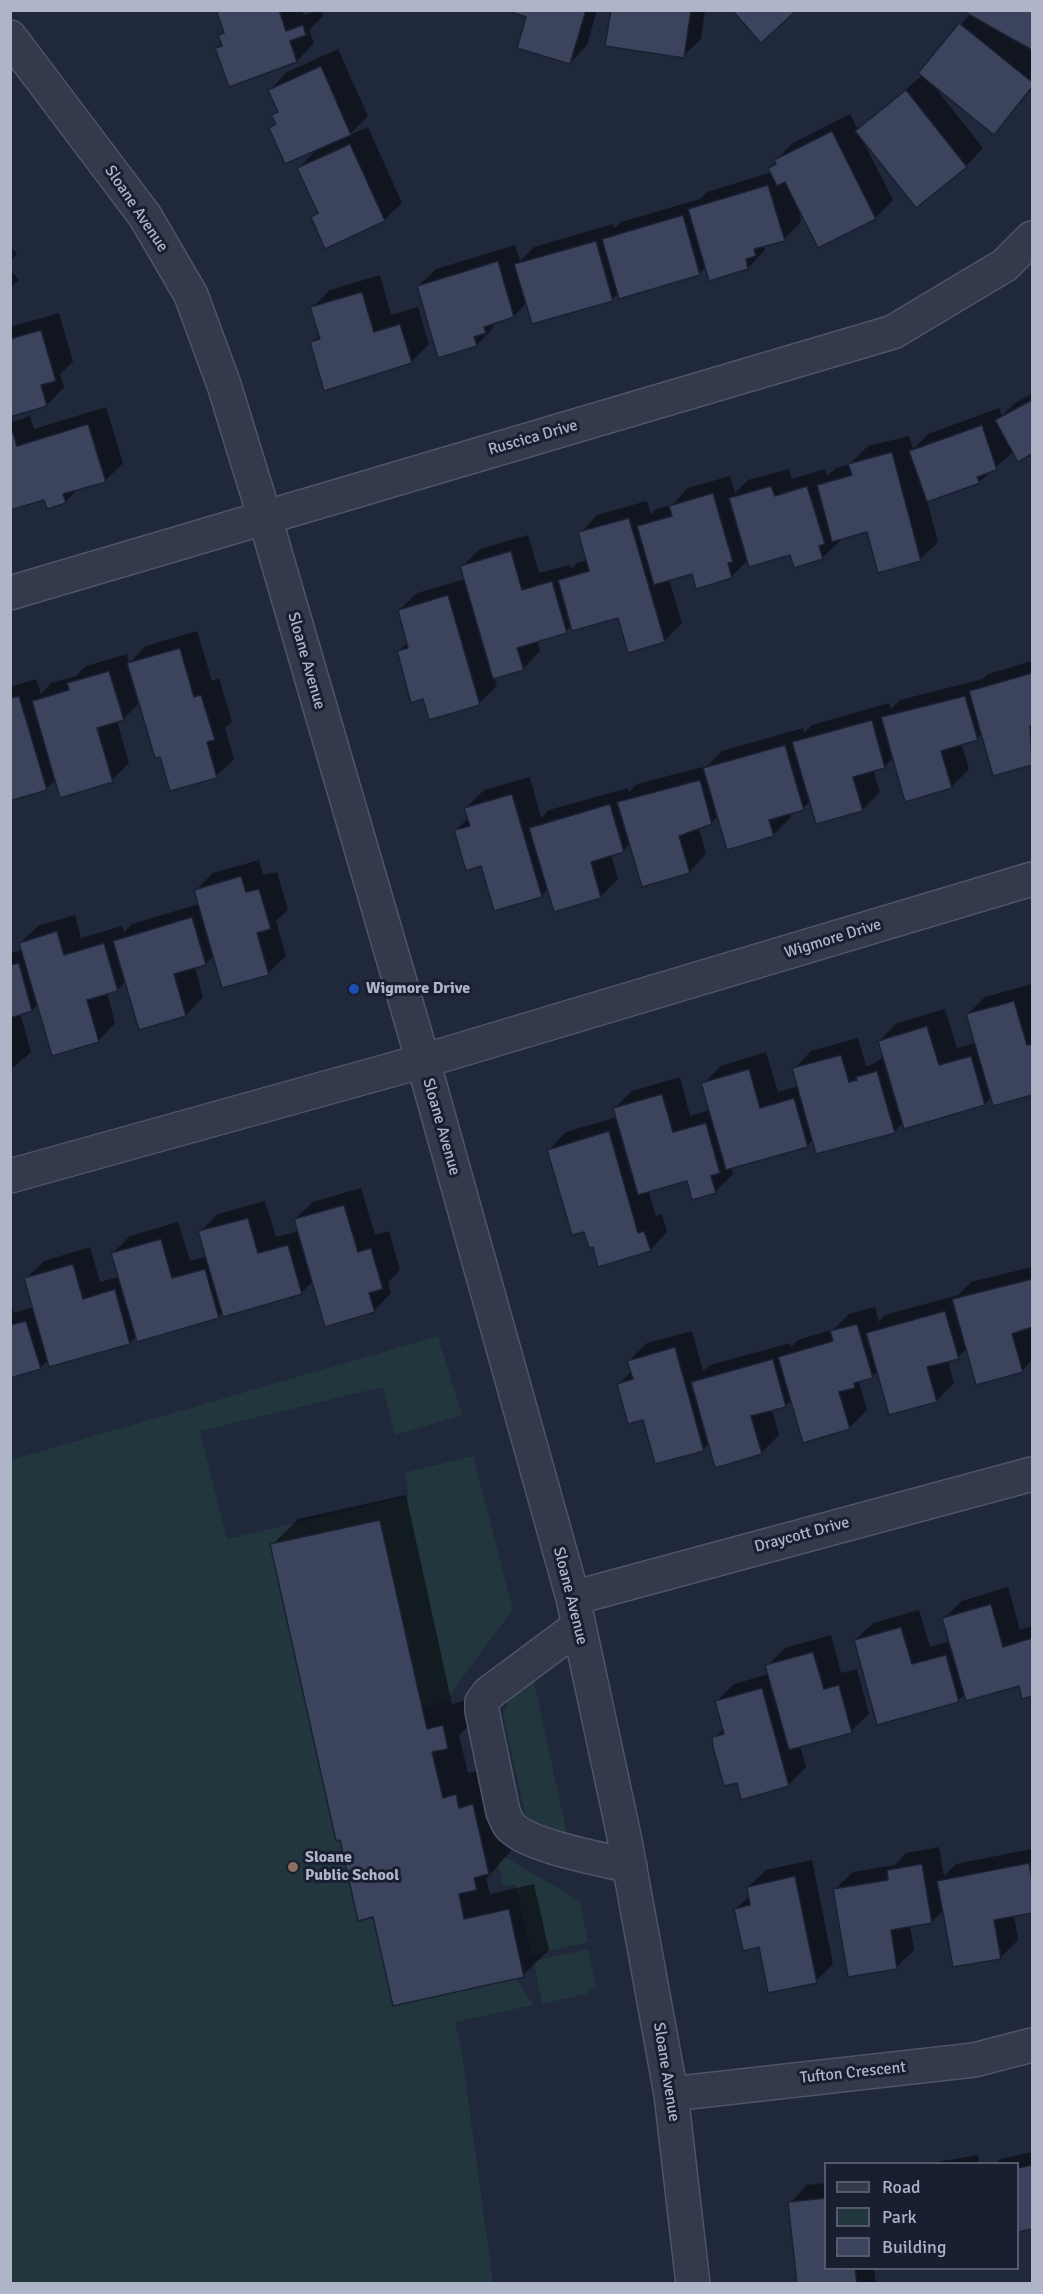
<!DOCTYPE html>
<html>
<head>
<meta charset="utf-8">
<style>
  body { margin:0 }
  #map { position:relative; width:1043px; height:2294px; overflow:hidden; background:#20283c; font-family:Signika,sans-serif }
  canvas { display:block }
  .frame { position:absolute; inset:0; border:12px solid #afb5c8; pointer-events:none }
  .legend { position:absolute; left:824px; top:2162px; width:195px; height:108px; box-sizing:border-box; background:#191f31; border:2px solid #555b6d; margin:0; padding:8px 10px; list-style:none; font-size:18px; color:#afb5c8 }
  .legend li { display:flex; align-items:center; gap:12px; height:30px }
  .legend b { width:30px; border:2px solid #555b6d }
</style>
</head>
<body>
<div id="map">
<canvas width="1043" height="2294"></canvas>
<div class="frame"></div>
<ul class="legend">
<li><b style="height:8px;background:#343a4c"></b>Road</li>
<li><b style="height:16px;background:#22363d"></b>Park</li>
<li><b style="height:16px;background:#3c445d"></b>Building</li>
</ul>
</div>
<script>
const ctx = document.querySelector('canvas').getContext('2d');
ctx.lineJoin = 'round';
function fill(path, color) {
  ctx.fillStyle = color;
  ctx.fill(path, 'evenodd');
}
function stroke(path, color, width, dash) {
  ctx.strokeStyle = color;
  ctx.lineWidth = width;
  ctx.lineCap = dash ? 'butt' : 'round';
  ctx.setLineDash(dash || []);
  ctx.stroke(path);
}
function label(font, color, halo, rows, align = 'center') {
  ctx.font = font + ' Signika,sans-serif';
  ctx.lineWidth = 6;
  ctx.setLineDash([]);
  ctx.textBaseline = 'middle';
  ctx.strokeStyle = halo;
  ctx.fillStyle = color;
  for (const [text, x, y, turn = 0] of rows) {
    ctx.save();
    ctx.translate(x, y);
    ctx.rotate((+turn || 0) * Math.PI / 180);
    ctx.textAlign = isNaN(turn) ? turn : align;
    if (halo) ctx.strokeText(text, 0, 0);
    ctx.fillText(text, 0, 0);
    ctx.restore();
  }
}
fill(new Path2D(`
  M438,1336L462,1415L395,1435L383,1387L200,1431L227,1539L409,1496L404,1473L473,1456L513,1609L449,1696L450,1701L422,1707L380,1520L271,1544L336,1841L340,1840L358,1920L373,1917L515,1977L533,2005L455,2022L462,2054L493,2283L11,2284V1460Z
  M533,1677L567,1834L545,1832L526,1818L503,1716L511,1692Z
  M496,1852L580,1901L588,1942L531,1955L516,1886L514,1884L503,1886Z
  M588,1949L596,1987L585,1994L542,2004L534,1961Z`), '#22363d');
fill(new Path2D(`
  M217,10H302L304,15L321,10L323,16L309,30L314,43L297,61L230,85L217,49L222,43L220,35L225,30Z
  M510,10H597L587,45L570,63L528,16Z
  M612,10H705L701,39L683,56Z
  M964,10H1032V89L994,133L933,85L983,148L966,166L863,141L893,200L875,218L799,207L801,222L784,239L764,246L765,250L748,268L706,267L699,274L619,293L612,299L527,302L514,316L493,324L494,327L477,345L439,356L418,286L436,269L515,245L520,261L534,247L613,224L614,228L621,222L700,199L707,192L772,172L770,169L776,160L793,143L850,114L858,130L923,75L920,73L970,14Z
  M338,49L368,116L349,135L368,127L402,203L384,220L313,217L318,211L299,168L318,148L271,128L277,123L273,115L279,110L270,90L287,72Z
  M10,245L17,254L10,261Z
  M10,269L19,280L10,288Z
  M380,275L391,315L418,307L429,344L411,362L312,342L320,335L312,308L330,290Z
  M59,313L73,362L60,374L64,387L47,405L10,416V327Z
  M1032,394V452L1018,460L1014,451L979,482L927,500L938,542L920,559L868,530L839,538L840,541L822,558L791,553L748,560L731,577L693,572L669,579L682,623L664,641L619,616L572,625L566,631L537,640L540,651L523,669L494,677L497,686L479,703L424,697L398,652L408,642L399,610L417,593L466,579L462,567L480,549L528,535L539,573L570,565L571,569L577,563L587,560L580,533L597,515L647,501L651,515L656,509L672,505L688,488L730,476L735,493L748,480L789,469L792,479L825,469L827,476L836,468L850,464L868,446L909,436L913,449L928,434L999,408L1002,416L1015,403Z
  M106,407L123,463L106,480L79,488L65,502L45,498L10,508V423L30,416L34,429Z
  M197,631L212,681L219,678L232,722L225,728L234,759L216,776L161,755L140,702L123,719L117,721L129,763L112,780L57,779L46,789L10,800V687L36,679L41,694L51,683L76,676L86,666L127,654L129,663L146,646Z
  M1032,661V763L994,775L982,733L977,738L961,743L969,769L951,787L894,757L885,766L873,770L880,792L862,810L810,801L803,808L789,812L791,817L773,835L718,816L711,823L699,828L706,854L689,872L631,843L623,851L611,854L618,879L600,897L548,889L541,896L482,864L455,831L469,817L466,808L484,790L530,777L541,818L549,810L628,788L629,792L637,784L707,766L722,751L803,728L804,733L812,725L889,703L891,709L900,700L983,679L988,674Z
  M259,860L263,875L277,872L288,910L276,921L286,956L268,973L214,956L205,964L195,967L203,997L186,1015L140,1028L126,981L118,989L107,992L115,1023L98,1041L38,1004L32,1010L20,1013L31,1052L10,1070V953L22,950L20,943L38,926L75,915L81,938L122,926L124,932L132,924L199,904L195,891L213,873Z
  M1032,984V1094L994,1105L991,1097L985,1104L904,1122L894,1132L813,1139L807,1146L731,1167L733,1174L715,1192L688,1179L648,1190L656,1216L662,1214L667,1232L650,1250L594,1245L549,1150L566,1132L617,1117L615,1108L632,1091L680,1077L690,1116L710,1110L703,1084L721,1066L766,1052L778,1092L798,1086L794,1069L811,1051L858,1038L866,1066L871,1065L884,1057L879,1041L897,1023L945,1009L957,1048L976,1043L968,1014L985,997Z
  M361,1188L375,1235L389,1231L400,1270L388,1282L391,1293L374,1311L313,1281L301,1293L223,1312L218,1317L137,1335L130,1343L50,1365L49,1359L40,1368L10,1376V1300L14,1313L34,1307L26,1278L44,1261L90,1247L100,1282L119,1277L112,1254L130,1236L178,1222L190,1261L207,1256L200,1232L218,1214L265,1201L276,1237L299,1231L295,1219L313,1202Z
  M1032,1267V1360L1022,1371L967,1348L958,1357L948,1360L954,1383L936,1401L878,1370L872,1377L859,1382L867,1410L849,1428L792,1399L785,1406L772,1410L779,1435L761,1453L709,1443L703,1450L644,1418L619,1384L632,1371L629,1361L647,1343L692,1331L703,1371L710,1365L790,1343L791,1347L798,1340L834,1329L849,1314L875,1307L879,1322L885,1315L958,1295L971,1282Z
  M406,1495L452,1704L468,1700L473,1722L459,1735L468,1773L481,1770L514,1847L486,1879L490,1894L534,1884L549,1950L523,1975L374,1916L272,1545L298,1519Z
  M1008,1587L1020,1630L1032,1626V1694L1023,1697L1020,1684L965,1693L958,1701L855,1640L873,1623L919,1610L930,1647L951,1641L944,1618L962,1601Z
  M831,1635L841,1673L857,1669L869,1714L851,1731L800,1745L806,1767L788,1785L738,1781L714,1738L724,1728L716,1702L734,1684L769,1674L767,1666L785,1648Z
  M939,1847L944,1876L956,1864L1032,1849V1911L1014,1915L1018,1940L1001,1957L944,1910L931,1922L910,1925L914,1950L896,1967L835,1889L853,1872L895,1865L906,1853Z
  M812,1860L833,1964L816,1981L760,1946L736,1909L750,1895L748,1887L766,1870Z
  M1032,2152V2228L1018,2231V2164H996L1000,2159Z
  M978,2155L979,2164H925Z
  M826,2183V2268H874L876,2284H798L790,2203L807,2185Z`), '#0007');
const building = new Path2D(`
  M216,10H279L286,31L303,25L306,35L290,41L297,62L229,87L215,48L222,46L218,35L224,33Z
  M505,10H586L570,64L517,48L526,17Z
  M611,10H691L684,58L605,46Z
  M732,10H797L761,43Z
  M961,10H1032V50Z
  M959,23L1032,82V87L994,135L918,73Z
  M321,66L351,135L285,164L269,128L276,124L271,115L278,112L268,90Z
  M906,90L967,167L916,208L855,131Z
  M832,131L876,219L818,248L785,182L777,186L768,168L776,164L774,160Z
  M350,144L385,221L325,249L311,217L318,213L297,168Z
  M768,185L785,241L754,249L756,256L746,259L748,269L709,281L688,209Z
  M683,215L700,275L619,299L602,239Z
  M596,241L613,301L532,324L514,264Z
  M498,261L514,317L484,327L486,333L474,337L477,346L438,358L417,286Z
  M362,292L374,332L400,324L412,363L324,391L310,342L320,339L310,307Z
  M41,330L56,381L41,385L47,406L10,417V339Z
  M1032,400V454L1018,462L995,420Z
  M88,424L106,482L63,494L66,503L47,509L44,500L10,510V434L13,433L17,446Z
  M982,425L997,470L977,477L980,483L927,502L909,451Z
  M892,452L921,561L878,573L867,532L832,542L817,485L852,475L848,464Z
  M771,486L775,496L807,486L825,544L819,546L823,559L794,568L790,555L749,567L729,498Z
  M713,493L733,562L728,563L732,578L696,589L692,574L654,585L637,526L672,516L669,506Z
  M629,518L665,642L628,653L618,618L572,631L558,580L589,571L578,532Z
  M511,551L522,590L552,581L567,633L517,648L524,670L493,679L460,566Z
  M448,595L480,705L429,720L423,699L411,703L397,651L408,648L398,610Z
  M180,648L194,697L201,695L215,740L207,742L217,778L170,791L160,757L155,758L127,663Z
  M109,671L124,720L97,728L113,782L60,798L32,701L69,690L67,683Z
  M1032,673V725L1030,726L1032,765L993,776L969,691Z
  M19,696L47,790L10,801V698Z
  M965,696L978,740L941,751L952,788L905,802L881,717Z
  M872,720L885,768L853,777L863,811L816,824L792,742Z
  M785,745L804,810L769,820L774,836L727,850L703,768Z
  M700,780L712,824L679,836L690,873L642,887L617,802Z
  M512,794L542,897L494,911L481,866L466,871L454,830L470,826L464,808Z
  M610,804L624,852L591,862L601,898L554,912L529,828Z
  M241,876L246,892L259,889L271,929L257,933L269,975L222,988L194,890Z
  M192,917L206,965L174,974L186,1016L139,1030L113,941Z
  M57,931L64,955L104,943L118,991L87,1000L99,1042L52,1056L19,943Z
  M19,963L32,1011L10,1018V965Z
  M1014,1001L1027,1045L1032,1044V1095L993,1106L966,1014Z
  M927,1026L939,1065L971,1056L985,1105L904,1129L878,1041Z
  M841,1055L849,1082L857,1080L856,1077L877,1071L895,1133L816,1154L792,1068Z
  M749,1069L760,1108L794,1098L808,1147L726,1170L701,1083Z
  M662,1094L673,1132L706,1123L720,1173L711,1176L716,1193L692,1200L687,1181L638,1195L613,1108Z
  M609,1131L638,1233L644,1231L651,1251L598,1267L593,1247L589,1248L584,1232L572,1235L547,1150Z
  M344,1205L358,1252L371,1248L383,1289L369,1293L375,1312L325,1327L294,1219Z
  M248,1218L258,1253L288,1245L302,1294L223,1317L198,1231Z
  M161,1239L172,1278L205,1269L219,1318L137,1342L111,1253Z
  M73,1264L83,1299L115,1289L130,1344L49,1367L24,1278Z
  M1032,1279V1327L1012,1334L1023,1372L976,1385L952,1299Z
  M945,1311L959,1359L927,1367L937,1402L889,1415L866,1333Z
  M26,1321L41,1369L10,1378V1325Z
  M857,1324L873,1378L854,1383L855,1388L839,1392L850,1429L803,1443L778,1357L833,1341L830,1331Z
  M675,1347L704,1451L655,1464L643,1420L628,1424L617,1384L633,1379L627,1361Z
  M773,1359L786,1407L751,1416L762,1454L715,1468L691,1382Z
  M380,1520L427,1729L443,1725L448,1749L432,1752L443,1798L456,1794L459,1808L473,1804L489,1874L474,1878L477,1890L459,1894L464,1919L509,1909L524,1977L393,2006L373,1917L358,1921L340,1840L336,1841L270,1544Z
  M991,1604L1003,1647L1032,1638V1696L1022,1699L1019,1686L966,1701L942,1618Z
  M901,1627L912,1664L946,1655L959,1702L877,1725L854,1640Z
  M813,1652L824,1689L839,1685L852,1733L789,1750L765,1665Z
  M762,1688L789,1786L741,1800L737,1783L724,1786L713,1747L712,1737L724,1734L715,1701Z
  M1029,1863L1032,1880V1913L994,1920L1001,1959L953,1967L937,1881Z
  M922,1864L932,1923L891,1930L897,1969L848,1977L833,1889L888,1880L887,1870Z
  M795,1876L817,1983L768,1993L759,1947L743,1951L734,1909L750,1905L747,1887Z
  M1032,2165V2229L1018,2232V2168Z
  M826,2198V2268H855L857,2284H797L788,2202Z`);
fill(building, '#3c445d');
stroke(building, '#1b2133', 1.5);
const minor = new Path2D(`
  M10,37L145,216L191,295L224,385L265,518L423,1061L573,1598L624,1836L671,2094L693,2284
  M10,593L893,332L1005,265L1032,238
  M10,1176L423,1061L1032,879
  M573,1598L1032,1474
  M579,1626L489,1693L482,1702V1711L503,1812C506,1818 507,1824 512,1828C532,1847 602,1859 630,1866
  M671,2094L974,2060L1032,2045`);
stroke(minor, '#4f5567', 36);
stroke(minor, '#343a4c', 33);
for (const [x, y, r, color] of [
  [354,989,6,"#1a4fb4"],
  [293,1867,6,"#8d6e63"]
]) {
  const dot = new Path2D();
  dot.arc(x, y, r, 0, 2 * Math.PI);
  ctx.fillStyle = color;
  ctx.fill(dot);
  stroke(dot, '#191f31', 2);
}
label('16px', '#afb5c8', '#191f31', [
  ["Sloane Avenue",136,209,56],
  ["Ruscica Drive",533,438,-16],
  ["Sloane Avenue",306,661,74],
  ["Wigmore Drive",833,939,-17],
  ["Sloane Avenue",441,1127,74],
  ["Draycott Drive",802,1535,-15],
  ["Sloane Avenue",570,1596,76],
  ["Sloane Avenue",666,2072,81],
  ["Tufton Crescent",853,2073,-6]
]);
label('bold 16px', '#afb5c8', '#191f31', [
  ["Wigmore Drive",366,989],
  ["Sloane",305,1858],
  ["Public School",305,1876]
], 'left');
</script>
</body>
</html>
